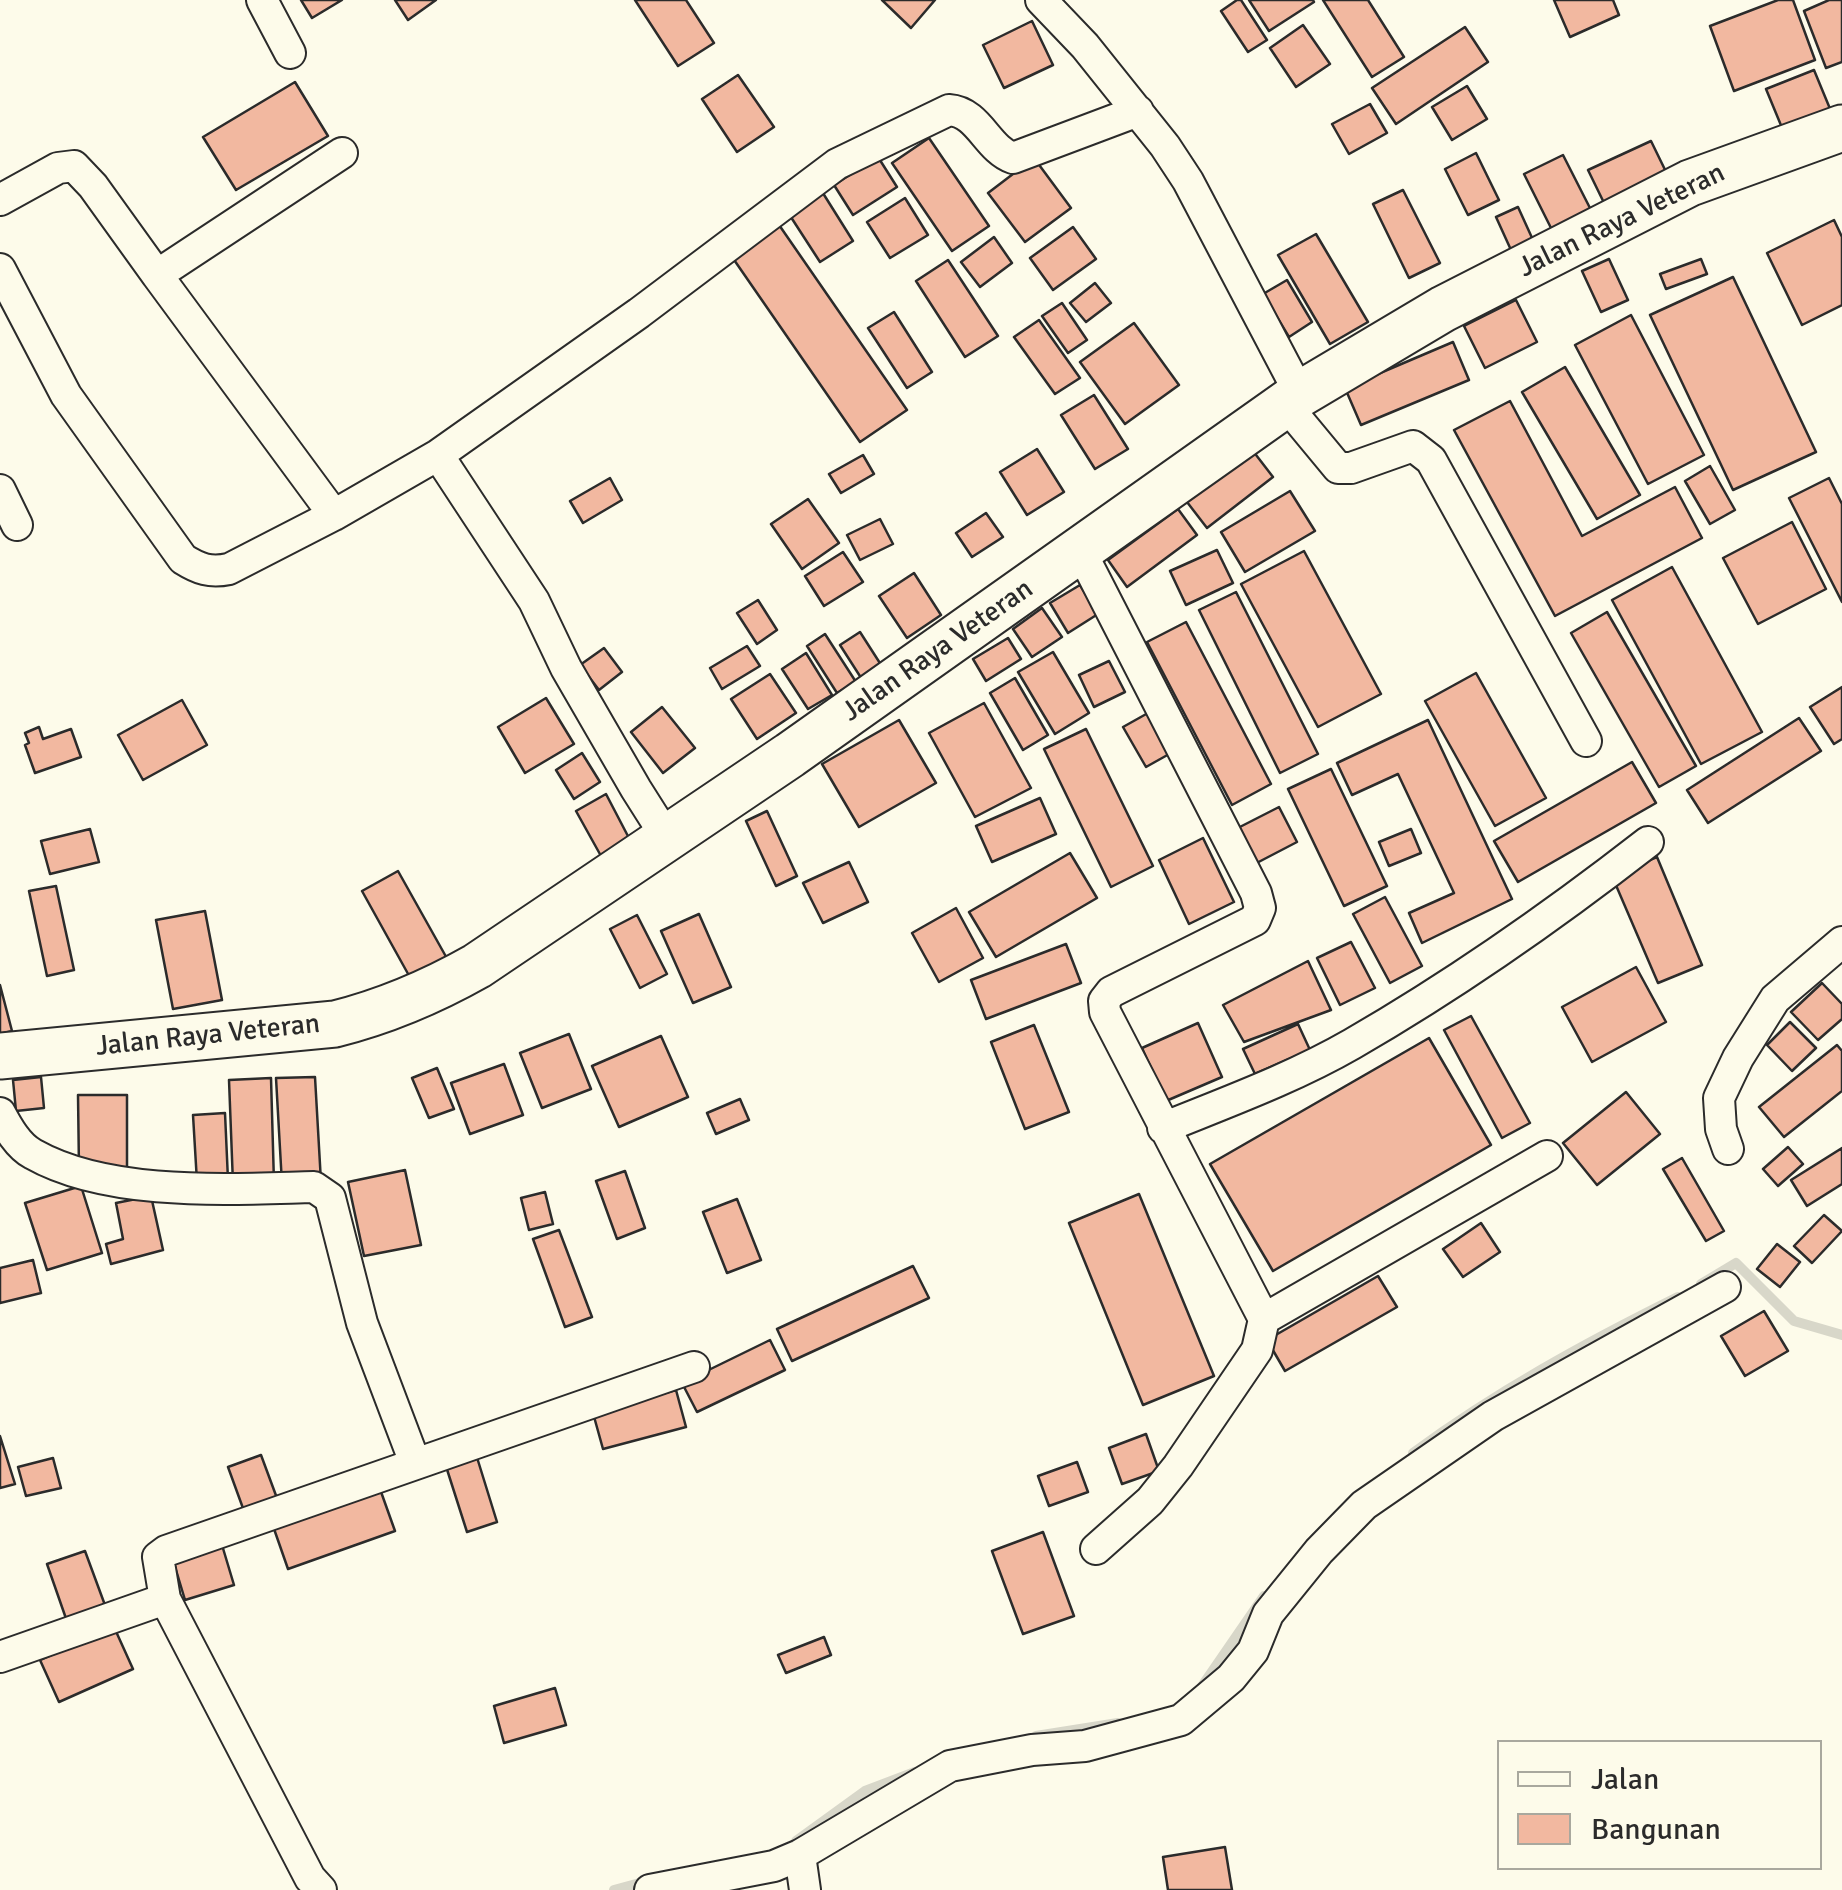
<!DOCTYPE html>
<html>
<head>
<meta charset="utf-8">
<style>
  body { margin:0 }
  #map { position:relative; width:1842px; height:1890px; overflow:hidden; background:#fdfbea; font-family:Signika,sans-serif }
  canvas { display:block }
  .legend { position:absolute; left:1497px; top:1740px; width:325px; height:130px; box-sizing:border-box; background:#fdfbea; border:2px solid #a9a89e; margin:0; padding:12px 18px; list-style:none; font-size:30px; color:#2b2b2b }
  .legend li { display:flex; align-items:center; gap:20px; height:50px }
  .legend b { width:50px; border:2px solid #a9a89e }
</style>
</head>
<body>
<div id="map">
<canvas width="1842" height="1890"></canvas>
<ul class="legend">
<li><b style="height:12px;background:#fdfbea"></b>Jalan</li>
<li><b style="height:28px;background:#f2b8a0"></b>Bangunan</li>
</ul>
</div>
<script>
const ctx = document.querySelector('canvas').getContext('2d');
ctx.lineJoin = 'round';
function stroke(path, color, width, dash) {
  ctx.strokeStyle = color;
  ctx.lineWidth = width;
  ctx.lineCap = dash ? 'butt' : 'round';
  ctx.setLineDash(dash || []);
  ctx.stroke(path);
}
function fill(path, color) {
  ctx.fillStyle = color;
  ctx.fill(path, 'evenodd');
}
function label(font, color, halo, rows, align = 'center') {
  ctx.font = font + ' Signika,sans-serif';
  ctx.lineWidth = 8;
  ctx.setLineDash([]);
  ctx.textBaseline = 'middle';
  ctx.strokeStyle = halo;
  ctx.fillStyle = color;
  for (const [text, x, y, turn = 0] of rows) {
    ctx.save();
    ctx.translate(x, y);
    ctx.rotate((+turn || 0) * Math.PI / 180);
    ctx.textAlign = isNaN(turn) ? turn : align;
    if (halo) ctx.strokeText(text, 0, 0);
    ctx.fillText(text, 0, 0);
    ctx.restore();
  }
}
stroke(new Path2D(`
  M1701,1284L1736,1263L1794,1321L1842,1335
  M1413,1453C1496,1392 1585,1343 1678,1297
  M1200,1689L1264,1596
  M1036,1736L1118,1723
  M796,1841L865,1791L915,1772
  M614,1890L647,1881`), '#d8d7c9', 10);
const building = new Path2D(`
  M301,0H342L312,18Z
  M395,0H436L408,20Z
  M635,0H686L714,43L678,66Z
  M882,0H935L911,28Z
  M1237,0H1241L1267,40L1248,52L1221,11Z
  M1249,0H1313L1314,2L1269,31Z
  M1323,0H1368L1404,57L1372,77Z
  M1554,0H1613L1619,15L1570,37Z
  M1778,0H1793L1815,60L1734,91L1710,26Z
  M1829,0H1842V62L1826,68L1804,11Z
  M1032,21L1053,65L1004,88L983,45Z
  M1303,25L1330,64L1296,87L1270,48Z
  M1465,27L1488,62L1396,124L1372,88Z
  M1814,70L1833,116L1785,135L1766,89Z
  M738,75L774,127L737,152L702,99Z
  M295,82L328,136L236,190L203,137Z
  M1467,86L1487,119L1452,140L1432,107Z
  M1370,104L1387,133L1349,154L1332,124Z
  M929,138L989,226L952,251L892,163Z
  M1651,141L1670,180L1607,209L1588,170Z
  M1476,153L1499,200L1468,215L1445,169Z
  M1563,155L1592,212L1553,232L1524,174Z
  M878,157L897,187L853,215L834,185Z
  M1034,158L1071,208L1025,242L988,193Z
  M821,190L853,241L820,262L787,211Z
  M1403,190L1440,263L1409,278L1373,204Z
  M905,198L928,235L890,258L867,222Z
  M1518,207L1533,240L1511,250L1496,217Z
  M1834,220L1842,237V305L1802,325L1767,253Z
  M777,222L907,410L860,442L730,254Z
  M1073,227L1096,259L1053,290L1030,258Z
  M1316,234L1368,322L1330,344L1278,255Z
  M994,237L1012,263L980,287L961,262Z
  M1609,259L1628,300L1601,312L1582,271Z
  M1701,259L1707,274L1666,289L1660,274Z
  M948,260L998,336L965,357L916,281Z
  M1733,277L1816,452L1733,490L1650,315Z
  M1287,280L1312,322L1289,337L1263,294Z
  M1095,283L1111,303L1086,322L1070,303Z
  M1516,300L1537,342L1485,368L1464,326Z
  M1062,303L1087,340L1068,353L1042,316Z
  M894,312L932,372L907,388L868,328Z
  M1631,315L1704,455L1648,484L1575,345Z
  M1039,320L1080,378L1055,394L1014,337Z
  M1134,323L1179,385L1125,424L1080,362Z
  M1453,342L1469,380L1361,425L1345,388Z
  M1565,367L1640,495L1597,519L1522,392Z
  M1094,395L1128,449L1095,469L1061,415Z
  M1510,401L1582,536L1675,487L1702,538L1555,616L1454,430Z
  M1037,449L1064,492L1027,515L1000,472Z
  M1253,451L1273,477L1207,528L1187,502Z
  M863,455L874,474L841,493L829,474Z
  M1710,466L1735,510L1710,524L1685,481Z
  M610,478L622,500L583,523L570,501Z
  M1829,478L1842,504V602L1789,498Z
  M1290,491L1315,531L1245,572L1221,532Z
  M808,499L839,543L802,569L771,524Z
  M1178,509L1197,535L1127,587L1108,560Z
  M986,513L1003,537L972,557L956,533Z
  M880,519L893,544L860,560L847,535Z
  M1792,522L1826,589L1758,624L1723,558Z
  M1217,550L1233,583L1186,605L1170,571Z
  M1304,551L1381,694L1318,727L1241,584Z
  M843,552L863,582L824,606L805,576Z
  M1672,567L1762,732L1701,764L1612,600Z
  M914,573L941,615L907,638L879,596Z
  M1080,585L1098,614L1068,633L1050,603Z
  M1236,592L1318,754L1280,773L1199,610Z
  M758,600L777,630L757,644L737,613Z
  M1042,608L1062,637L1032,657L1013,629Z
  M1607,612L1696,766L1659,787L1571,633Z
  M1186,622L1271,784L1232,805L1147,642Z
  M860,632L885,671L865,684L840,645Z
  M825,634L856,682L837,693L807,646Z
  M1008,638L1021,659L986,681L973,659Z
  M747,646L760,666L722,689L710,668Z
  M604,648L622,672L599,690L580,665Z
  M1053,652L1089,713L1055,734L1018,672Z
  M806,653L832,695L808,709L782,669Z
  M1109,661L1125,692L1094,707L1079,675Z
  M1476,673L1546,798L1495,826L1425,701Z
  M770,674L796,713L757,739L731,699Z
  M1015,678L1048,735L1023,750L990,693Z
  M1842,687V739L1834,744L1810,707Z
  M546,698L574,744L525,773L498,727Z
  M182,700L207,745L143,780L118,735Z
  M984,703L1031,788L975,817L929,733Z
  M662,707L695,748L663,773L631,732Z
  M1148,713L1171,753L1146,767L1123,727Z
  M1799,718L1821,751L1708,823L1687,790Z
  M899,720L936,783L859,827L822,764Z
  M1428,720L1512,899L1422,943L1409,913L1454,893L1398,774L1352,795L1337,763Z
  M39,727L43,739L71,729L81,757L35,773L25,745L29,743L25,733Z
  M1086,729L1153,866L1111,887L1044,749Z
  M582,753L600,782L574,799L556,770Z
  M1632,762L1656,803L1518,882L1494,841Z
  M1331,769L1387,886L1344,906L1288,789Z
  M606,794L630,840L601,856L576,811Z
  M1040,798L1056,834L992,862L976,826Z
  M1279,807L1297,842L1249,867L1230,832Z
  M767,811L797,876L776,886L746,821Z
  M90,829L99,862L50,874L41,841Z
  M1411,829L1421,853L1389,866L1379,842Z
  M1203,838L1234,902L1189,924L1159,860Z
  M1070,853L1097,898L996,957L969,912Z
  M1657,857L1702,965L1658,983L1612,876Z
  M849,862L868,902L823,923L803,883Z
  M398,871L449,962L412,981L362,891Z
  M56,886L74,970L47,976L29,891Z
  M1385,897L1422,966L1390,983L1353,914Z
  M956,908L983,958L939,982L912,933Z
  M205,911L222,1000L173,1009L156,920Z
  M699,914L731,987L693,1003L661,931Z
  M637,915L667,974L640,988L610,929Z
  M1351,942L1375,988L1340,1005L1317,958Z
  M1066,944L1081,983L986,1019L971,980Z
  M1308,961L1331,1010L1244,1042L1223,1005Z
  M1636,967L1666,1022L1592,1062L1562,1007Z
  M1822,983L1842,1004V1019L1818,1040L1791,1012Z
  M0,985L12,1031L0,1034Z
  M1471,1016L1530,1123L1502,1138L1444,1030Z
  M1790,1022L1816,1048L1792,1071L1767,1045Z
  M1198,1023L1222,1077L1166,1101L1142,1048Z
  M1298,1024L1310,1050L1255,1074L1243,1049Z
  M1034,1025L1069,1112L1025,1129L991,1042Z
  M569,1034L591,1089L542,1108L520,1053Z
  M661,1036L688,1097L619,1127L592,1066Z
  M1429,1038L1491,1145L1273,1271L1210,1164Z
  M1837,1045L1842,1051V1091L1784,1137L1759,1107Z
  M504,1064L523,1115L470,1134L451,1083Z
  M437,1068L454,1109L429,1118L412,1078Z
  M41,1077L44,1108L16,1111L13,1080Z
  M315,1077L321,1182L282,1184L276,1078Z
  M271,1078L274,1183L233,1184L229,1080Z
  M1626,1092L1660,1134L1597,1185L1563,1143Z
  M78,1095H127V1169L79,1170Z
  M740,1099L749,1120L716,1134L707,1113Z
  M225,1113L228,1180L197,1182L193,1115Z
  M1788,1147L1803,1164L1778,1186L1763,1169Z
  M1842,1148V1184L1807,1206L1791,1180Z
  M1682,1158L1724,1231L1706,1241L1663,1169Z
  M405,1170L421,1245L364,1256L348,1182Z
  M625,1171L645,1228L617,1239L596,1181Z
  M81,1186L102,1253L47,1270L25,1203Z
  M545,1192L553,1224L529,1230L521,1198Z
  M1139,1194L1214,1376L1143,1405L1069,1223Z
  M151,1196L163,1250L111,1264L106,1244L123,1239L116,1203Z
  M737,1199L761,1260L727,1273L703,1212Z
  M1824,1215L1842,1231L1812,1263L1794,1246Z
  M1481,1223L1500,1252L1463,1277L1443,1249Z
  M559,1230L592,1317L565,1327L533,1239Z
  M1777,1244L1800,1262L1780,1287L1757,1269Z
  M33,1260L41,1293L0,1303V1268Z
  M913,1266L929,1298L792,1361L777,1329Z
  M1378,1276L1397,1307L1285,1371L1267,1340Z
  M1764,1311L1788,1351L1745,1376L1721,1336Z
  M770,1340L785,1370L697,1412L682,1383Z
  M676,1390L686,1427L603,1449L593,1413Z
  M1146,1434L1159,1471L1122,1484L1109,1448Z
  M0,1436L15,1484L0,1488Z
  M475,1451L497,1522L467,1532L444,1460Z
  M261,1455L281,1509L248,1522L228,1467Z
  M53,1458L61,1488L26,1496L18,1467Z
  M1077,1462L1088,1492L1049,1506L1038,1476Z
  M380,1489L395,1531L288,1569L273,1526Z
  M1043,1532L1074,1616L1023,1634L992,1551Z
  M222,1545L234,1585L185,1600L173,1560Z
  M85,1551L109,1616L70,1630L47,1564Z
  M114,1627L133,1669L59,1702L40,1660Z
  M824,1637L831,1655L786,1673L778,1655Z
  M555,1688L566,1725L504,1743L494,1706Z
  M1225,1847L1232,1890H1168L1163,1857Z`);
fill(building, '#f2b8a0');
stroke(building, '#2b2b2b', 2.5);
const street = new Path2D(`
  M262,0L290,53
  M1041,0L1085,46L1165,146L1188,181L1300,394
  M0,200L58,168L74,166L93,186L157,275L342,153
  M0,269L66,395L183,559C199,569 210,573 229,569L334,515L438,455L639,313L837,164L949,110C979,112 987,149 1013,158L1138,111
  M157,275L334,515
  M1285,404L1338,468H1351L1413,446L1431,460L1586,741
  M438,455L534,601L566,668L636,789L667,838
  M0,490L17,525
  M1080,550L1256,893L1260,908L1255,920L1111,992L1104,1001L1105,1012L1264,1319L1257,1350L1178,1466L1150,1501L1096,1549
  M0,1113C8,1128 18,1146 33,1154C109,1197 230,1189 314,1187L330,1198L362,1323L415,1463
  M1163,1128C1227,1102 1293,1078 1352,1044C1456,984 1553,916 1648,842
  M1728,1149L1721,1129L1719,1098L1738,1058L1775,999L1842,942
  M1264,1319L1547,1156
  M0,1657L165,1599
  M800,1855L805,1890
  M321,1890L310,1878L165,1599L158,1557L166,1551L694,1367
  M650,1890L774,1866L800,1855L950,1766L1032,1750L1085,1746L1181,1720L1231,1678L1253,1651L1268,1614L1319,1551L1364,1505L1493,1416L1725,1287`);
const secondary = new Path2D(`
  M0,1056L335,1024C387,1011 431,992 477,966L790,755L1300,394L1443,309L1690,183L1842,128`);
stroke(street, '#2b2b2b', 34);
stroke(secondary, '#2b2b2b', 49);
stroke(street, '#fdfbea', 30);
stroke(secondary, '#fdfbea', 45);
label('28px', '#2b2b2b', '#fdfbea', [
  ["Jalan Raya Veteran",1622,221,-26],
  ["Jalan Raya Veteran",938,651,-35],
  ["Jalan Raya Veteran",208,1036,-6]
]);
</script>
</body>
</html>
